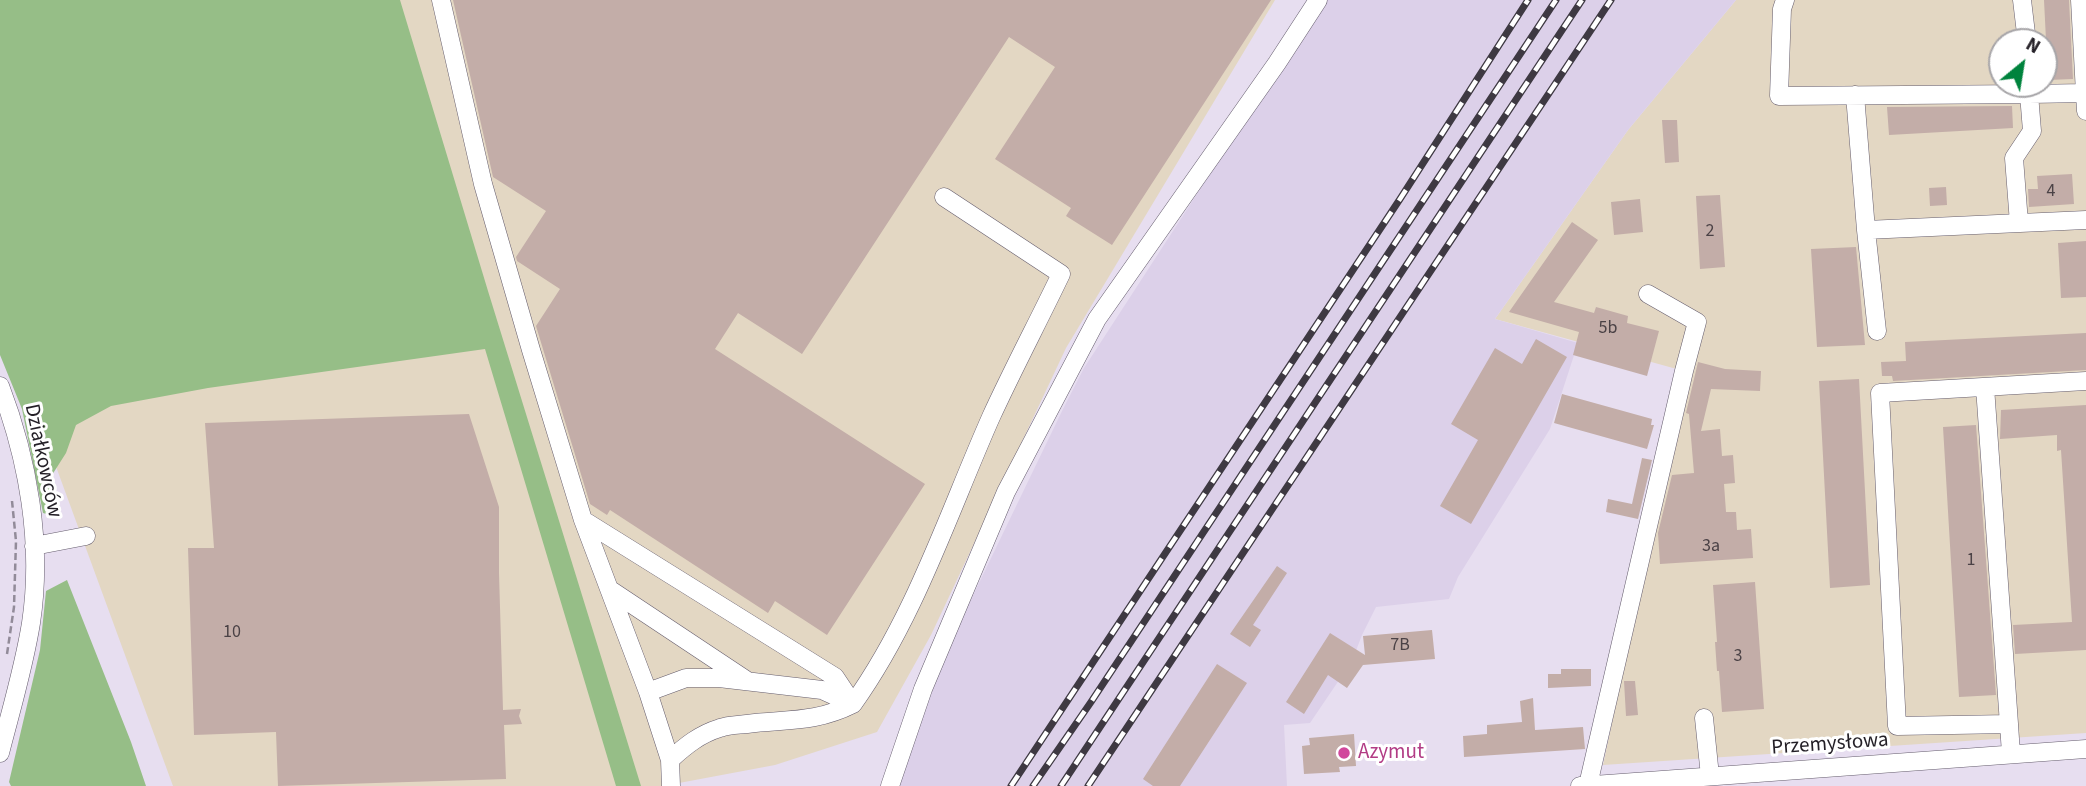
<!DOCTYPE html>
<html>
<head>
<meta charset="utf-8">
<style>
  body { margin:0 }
  #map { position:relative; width:2086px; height:786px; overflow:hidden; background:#e7def0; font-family:"Source Sans 3",sans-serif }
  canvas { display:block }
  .north { position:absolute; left:1988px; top:28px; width:70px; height:70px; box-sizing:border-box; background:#fff; border:2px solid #a7a5a8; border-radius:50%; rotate:30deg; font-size:19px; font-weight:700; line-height:28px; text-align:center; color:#231f26 }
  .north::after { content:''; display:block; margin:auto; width:24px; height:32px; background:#00833d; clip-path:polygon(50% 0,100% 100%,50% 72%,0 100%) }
</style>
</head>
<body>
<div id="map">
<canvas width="2086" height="786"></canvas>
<div class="north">N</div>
</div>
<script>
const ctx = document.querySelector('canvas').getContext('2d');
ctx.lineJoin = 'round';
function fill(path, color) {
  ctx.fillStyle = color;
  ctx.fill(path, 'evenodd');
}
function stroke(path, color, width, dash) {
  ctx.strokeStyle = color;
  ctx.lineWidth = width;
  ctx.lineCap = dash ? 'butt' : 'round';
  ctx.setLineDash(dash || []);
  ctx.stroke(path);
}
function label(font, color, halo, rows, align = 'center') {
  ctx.font = font + ' "Source Sans 3",sans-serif';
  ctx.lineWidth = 6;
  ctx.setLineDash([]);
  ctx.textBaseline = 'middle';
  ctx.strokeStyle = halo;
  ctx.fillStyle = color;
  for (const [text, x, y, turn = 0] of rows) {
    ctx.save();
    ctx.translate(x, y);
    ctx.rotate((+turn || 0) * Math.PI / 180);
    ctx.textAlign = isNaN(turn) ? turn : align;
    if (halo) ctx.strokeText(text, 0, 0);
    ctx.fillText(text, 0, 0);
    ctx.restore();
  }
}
fill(new Path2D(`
  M382,0H1275L1066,348L931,635L877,732L775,765L663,786H173L36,412Z
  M1736,0H2086V733L1603,765L1662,486L1684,371L1495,319L1628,130ZM2002,42H2044V84H2002Z`), '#e3d7c3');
fill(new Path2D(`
  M1323,0H1736L1628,130L1495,319L1578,343L1550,429L1458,577L1449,599L1376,607L1362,635L1352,661L1310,723L1284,725L1287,786H884L909,728L1063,409L1084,368Z`), '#dcd0e9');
fill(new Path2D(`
  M0,0H400L488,291L641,786H616L485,349L208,388L111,406L76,425L66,453L52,475L61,518L43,513L22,409L0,355Z
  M67,580L131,742L146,786H11L9,782L40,650L46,591Z`), '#96be87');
fill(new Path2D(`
  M453,0H1271L1112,245L1066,216L1071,208L995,159L1055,67L1009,37L802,354L738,313L715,349L925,484L827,635L775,601L768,613L610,510L607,515L590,504L536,326L560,289L517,261L516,257L546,211L493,177Z
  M2044,0H2069L2073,79L2048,80Z
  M2012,106L2013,128L1889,135L1887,107Z
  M1662,120H1677L1679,162L1665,163Z
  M2072,174L2074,204L2029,207L2028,189H2038L2037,176Z
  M1946,187L1947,205L1930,206L1929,188Z
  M1720,195L1725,267L1700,269L1696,196Z
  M1640,199L1643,232L1614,235L1611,202Z
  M1572,222L1598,240L1554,302L1594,313L1596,307L1628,316L1627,323L1659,331L1647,376L1573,355L1579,332L1509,312Z
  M2086,241V297L2061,298L2058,243Z
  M1856,247L1865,345L1817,347L1811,249Z
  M2086,333V370L1893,381L1892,376H1882L1881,362L1906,361L1905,342Z
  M1536,339L1567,357L1471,524L1440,506L1478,440L1451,424L1495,348L1522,364Z
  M1698,362L1725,369L1761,371L1760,391L1711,389L1701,431L1720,429L1722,456L1733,455L1735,483L1724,484L1726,512H1736L1737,530L1751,529L1753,558L1660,564L1658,533L1672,475L1694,473L1689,414L1686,413Z
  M1859,379L1870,585L1830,588L1819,381Z
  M1562,394L1652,419L1651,425H1654L1647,449L1554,423Z
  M2086,405V650L2015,654L2013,625L2072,622L2061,450L2057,451V435L2000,439L2001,410Z
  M469,414L499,507V573L503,710L521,709L519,716L522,724L504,725L506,779L278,786L276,732L194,735L188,548H214L205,423Z
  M1976,425L1996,695L1959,697L1943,427Z
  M1642,458L1652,460L1638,519L1606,512L1608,499L1632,504Z
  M1277,566L1287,573L1253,625L1261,630L1250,647L1230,634Z
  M1755,582L1764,709L1722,712L1719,671H1717L1715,642H1717L1713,585Z
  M1432,630L1435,659L1363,665L1347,688L1328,675L1304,714L1286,702L1330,633L1365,655L1363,636Z
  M1217,664L1247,683L1180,786H1153L1143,779Z
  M1561,669H1591V686L1548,688V674H1561Z
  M1624,681H1635L1638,715L1626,716Z
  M1533,698L1535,730L1583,727L1585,749L1464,757L1463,736L1487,734V725L1522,722L1520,701Z
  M1354,734L1356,766L1339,767L1340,772L1304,774L1302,746L1310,745L1309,738Z`), '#c3ada8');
const minor = new Path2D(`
  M441,0L483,184L531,350L583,520L648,692L670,760L671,786
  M1785,0L1782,9L1779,96L2029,94L2031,84
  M2022,0L2027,42
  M2080,0L2085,93
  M1855,95L1866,230
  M2019,223L2014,158L2032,131L2029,94L2085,93L2086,111
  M1877,331L1866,230L2086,220
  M0,386C28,459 43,544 31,623C24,667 11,710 0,753
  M1985,387L2009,724
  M583,520L835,677L853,704C815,723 787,719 747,724C738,725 728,725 720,728C700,734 685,746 670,760
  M34,546L86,536
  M609,589L746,680
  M648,692L686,678H719L822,690L853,704C915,617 948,514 991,417C1013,369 1038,322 1061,274L944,197
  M1704,718L1710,776
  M2011,754L2009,724L1897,726L1880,393L2086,381
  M1588,785L1684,371L1697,322L1648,294
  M890,786L923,689L1006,492L1097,319L1277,63L1318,0
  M1580,786L2086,749`);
stroke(minor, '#655d6d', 19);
stroke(new Path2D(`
  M7,654L14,607L16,541L12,501`), '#928b99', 2.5, [7, 3.5]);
stroke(minor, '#fff', 18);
const rail = new Path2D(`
  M1011,786L1400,199L1528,0
  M1033,786L1091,702L1556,0
  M1061,786L1582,0
  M1088,786L1611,0`);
stroke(rail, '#3e3942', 7);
stroke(rail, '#fff', 4.5, [13]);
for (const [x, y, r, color] of [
  [1344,753,7,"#d1479c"]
]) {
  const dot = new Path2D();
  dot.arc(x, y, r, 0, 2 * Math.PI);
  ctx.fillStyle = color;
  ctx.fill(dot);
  stroke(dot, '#fff', 2.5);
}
label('18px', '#4b4246', null, [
  ["4",2051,192],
  ["2",1710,232],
  ["5b",1608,329],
  ["3a",1711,547],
  ["1",1971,561],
  ["10",232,633],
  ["7B",1400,646],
  ["3",1738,657]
]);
label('21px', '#231f26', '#fff', [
  ["Działkowców",42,461,78],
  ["Przemysłowa",1830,745,-4]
]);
label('21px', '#b23c85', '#fff', [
  ["Azymut",1358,753]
], 'left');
</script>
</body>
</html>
